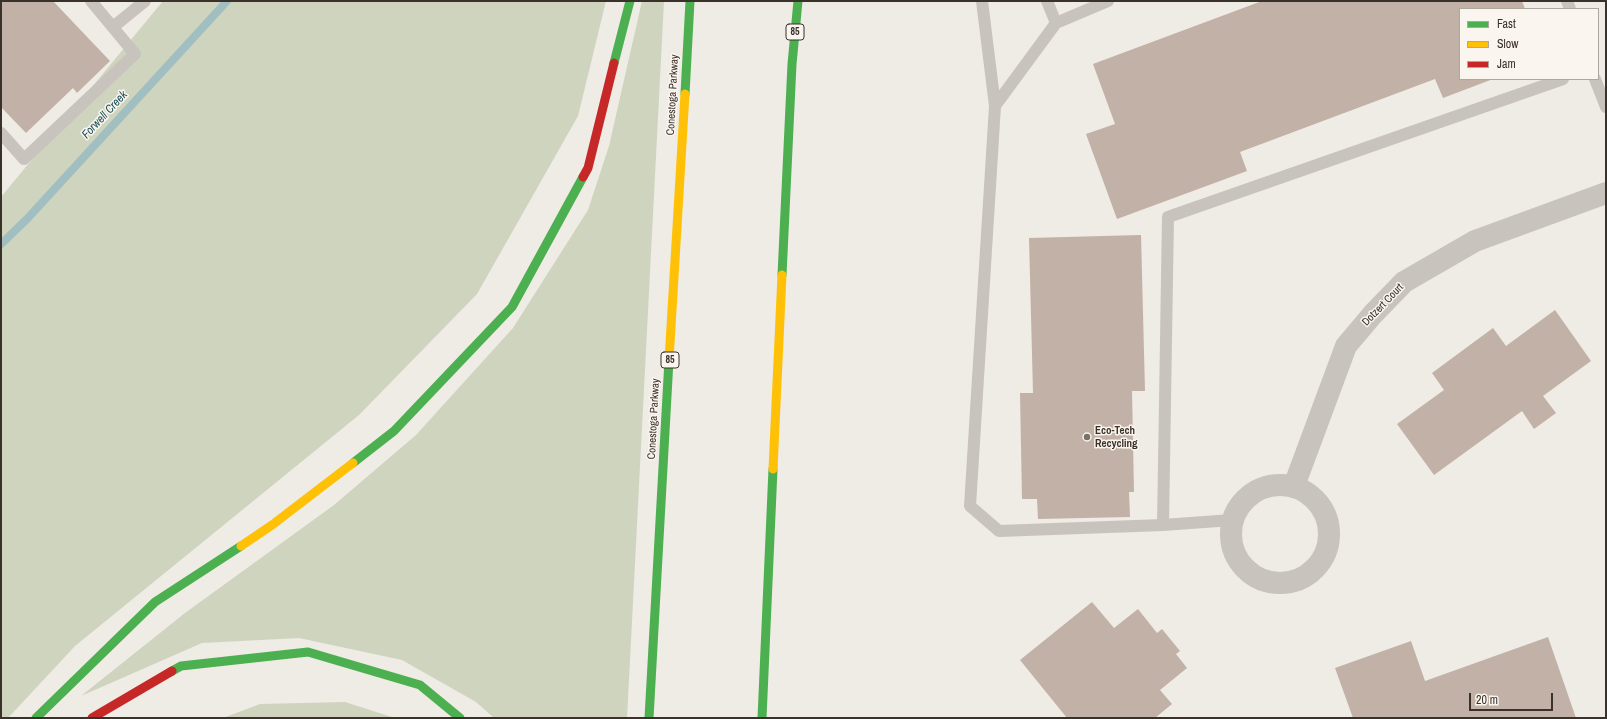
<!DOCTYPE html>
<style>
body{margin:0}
#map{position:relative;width:1607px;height:719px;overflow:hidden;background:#efebe5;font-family:"Archivo Narrow",sans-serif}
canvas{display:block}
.frame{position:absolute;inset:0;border:2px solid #3a312b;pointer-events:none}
.legend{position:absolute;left:1459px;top:8px;width:140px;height:72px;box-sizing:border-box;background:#faf5ee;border:1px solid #ada7a0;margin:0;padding:5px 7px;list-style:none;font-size:12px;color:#3a312b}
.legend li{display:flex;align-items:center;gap:8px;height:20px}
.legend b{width:20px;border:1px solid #ada7a0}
.scale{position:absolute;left:1469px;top:693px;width:84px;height:18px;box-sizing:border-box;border:2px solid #3a312b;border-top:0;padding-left:5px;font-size:12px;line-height:14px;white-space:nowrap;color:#3a312b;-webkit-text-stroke:3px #faf5ee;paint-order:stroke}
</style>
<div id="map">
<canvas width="1607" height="719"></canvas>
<div class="frame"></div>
<ul class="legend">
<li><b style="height:5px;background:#4caf50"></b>Fast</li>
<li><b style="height:5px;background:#ffc107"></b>Slow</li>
<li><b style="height:5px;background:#c62828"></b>Jam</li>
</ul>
<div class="scale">20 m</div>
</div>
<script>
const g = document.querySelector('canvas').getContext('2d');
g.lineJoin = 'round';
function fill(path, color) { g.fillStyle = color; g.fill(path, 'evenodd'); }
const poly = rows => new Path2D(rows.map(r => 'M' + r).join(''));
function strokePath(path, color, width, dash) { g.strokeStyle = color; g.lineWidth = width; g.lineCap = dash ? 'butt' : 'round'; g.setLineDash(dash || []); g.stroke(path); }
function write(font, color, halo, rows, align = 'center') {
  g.font = font + ' "Archivo Narrow",sans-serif'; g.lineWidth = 3; g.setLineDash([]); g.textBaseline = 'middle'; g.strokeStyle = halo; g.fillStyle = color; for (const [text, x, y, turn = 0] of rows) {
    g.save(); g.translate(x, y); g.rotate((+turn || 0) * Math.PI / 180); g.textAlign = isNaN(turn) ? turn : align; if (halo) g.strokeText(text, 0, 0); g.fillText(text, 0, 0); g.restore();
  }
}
fill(poly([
 [163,1,606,1,578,116,477,294,359,415,75,646,8,718,1,718,1,197],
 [642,1,664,1,627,718,494,718,476,702,402,660,299,638,202,643,81,696,185,613,334,505,416,435,513,328,588,210,609,146],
 [345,702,395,718,223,718,260,704]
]), '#cfd4bf');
strokePath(poly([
 [1,244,27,219,227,1]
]), '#a1bec0', 8);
fill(poly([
 [1,1,53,1,110,61,77,93,73,88,26,133,1,107],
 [1262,1,1522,1,1525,9,1460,9,1460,79,1493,79,1443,98,1435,79,1240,152,1247,171,1117,219,1086,134,1115,124,1093,64],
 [1141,235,1145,391,1132,391,1134,492,1129,492,1130,517,1038,519,1037,499,1022,499,1020,393,1033,393,1029,238],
 [1555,310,1591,361,1543,396,1556,413,1534,429,1522,411,1434,475,1397,424,1444,390,1432,373,1493,328,1506,346],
 [1092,602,1114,628,1138,609,1157,633,1162,629,1180,651,1176,654,1187,668,1160,690,1172,704,1155,718,1067,718,1020,660],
 [1548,637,1576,718,1353,718,1335,668,1411,641,1425,681]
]), '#c2b1a7');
strokePath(poly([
 [982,1,995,106],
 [1047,1,1056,23],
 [1108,1,1056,23,995,106,970,506,999,531,1163,525,1232,520],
 [1567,1,1570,9],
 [113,27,145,1],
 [1595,79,1606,107],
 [1,133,24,159,135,54,91,1],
 [1163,525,1168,217,1563,79]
]), '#c8c3bd', 12);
strokePath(poly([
 '1231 534a49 49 0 1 1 98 0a49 49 0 1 1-98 0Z',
 [1294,486,1346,346,1373,314,1404,282,1475,241,1606,193]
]), '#c8c3bd', 22);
strokePath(poly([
 [614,63,630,1],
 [685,94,690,1],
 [782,275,792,64,798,1],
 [353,463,394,431,512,307,583,177],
 [172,671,181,666,308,652,420,685,460,718],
 [36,718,155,602,241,546],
 [649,718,669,360],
 [762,718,773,469]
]), '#4caf50', 9);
strokePath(poly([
 [669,360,685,94],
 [773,469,782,275],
 [241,546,272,525,353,463]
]), '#ffc107', 9);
strokePath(poly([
 [583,177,588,168,614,63],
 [92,718,172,671]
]), '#c62828', 9);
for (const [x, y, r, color] of [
 [1087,437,4,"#79726c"]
]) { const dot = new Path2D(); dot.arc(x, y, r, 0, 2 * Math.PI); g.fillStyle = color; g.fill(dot); strokePath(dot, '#faf5ee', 1.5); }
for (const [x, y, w] of [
 [795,32,18],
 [670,360,18]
]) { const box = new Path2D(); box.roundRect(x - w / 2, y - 8, w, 16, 3); g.fillStyle = '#faf5ee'; g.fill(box); strokePath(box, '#3a312b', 1); }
write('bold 10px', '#3a312b', null, [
 ["85",795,32],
 ["85",670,360]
]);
write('11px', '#3a312b', '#faf5ee', [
 ["Conestoga Parkway",673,95,-87],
 ["Dotzert Court",1383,305,-46],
 ["Conestoga Parkway",654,419,-87]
]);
write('bold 11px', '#3a312b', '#faf5ee', [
 ["Eco-Tech",1095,431],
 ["Recycling",1095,444]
], 'left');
write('italic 12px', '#21535b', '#faf5ee', [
 ["Forwell Creek",105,115,-47]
]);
</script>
